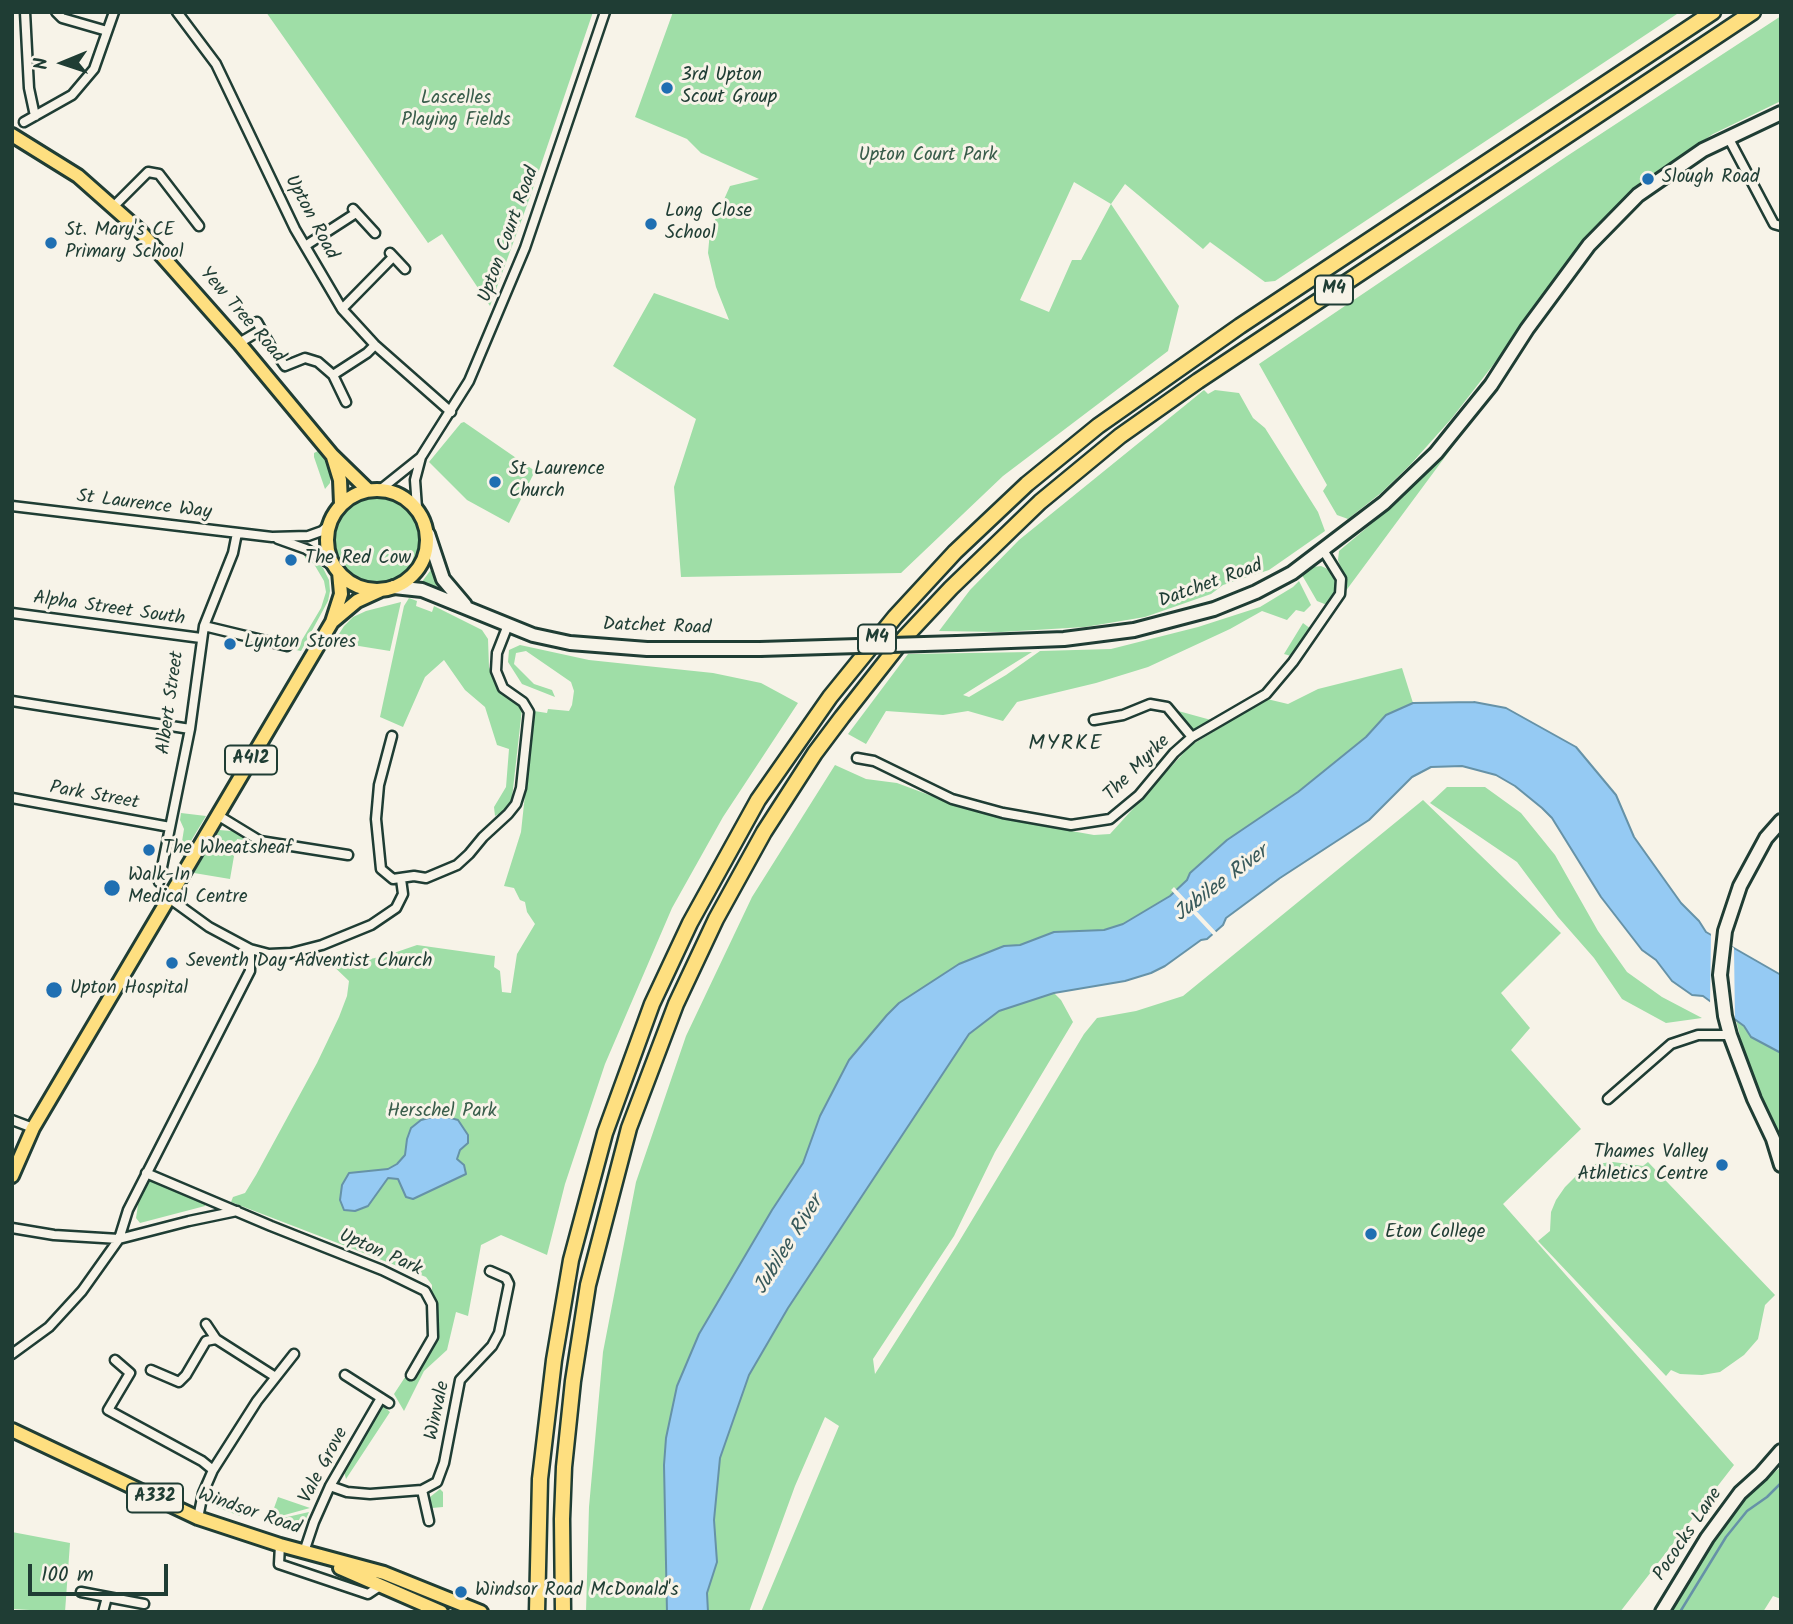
<!DOCTYPE html>
<style>
body{margin:0}
#map{position:relative;width:1793px;height:1624px;overflow:hidden;background:#f7f3e8;font-family:Kalam,sans-serif}
canvas{display:block}
.frame{position:absolute;inset:0;border:14px solid #1f3d34;pointer-events:none}
.north{position:absolute;left:28px;top:28px;width:70px;height:70px;-webkit-text-stroke:5px #f7f3e8;paint-order:stroke;rotate:268deg;font-size:19px;font-weight:700;line-height:28px;text-align:center;color:#1f3d34}
.north::after{content:'';display:block;margin:auto;width:24px;height:32px;background:#1f3d34;clip-path:polygon(50% 0,100% 100%,50% 72%,0 100%)}
.scale{position:absolute;left:28px;top:1564px;width:140px;height:32px;box-sizing:border-box;border:4px solid #1f3d34;border-top:0;padding-left:9px;font-size:21px;line-height:24px;white-space:nowrap;color:#1f3d34;-webkit-text-stroke:5px #f7f3e8;paint-order:stroke}
</style>
<div id="map">
<canvas width="1793" height="1624"></canvas>
<div class="frame"></div>
<div class="north">N</div>
<div class="scale">100 m</div>
</div>
<script>
const g = document.querySelector('canvas').getContext('2d');
g.lineJoin = 'round';
function fill(path, color) { g.fillStyle = color; g.fill(path, 'evenodd'); }
const poly = rows => new Path2D(rows.map(r => 'M' + r).join(''));
function strokePath(path, color, width, dash) { g.strokeStyle = color; g.lineWidth = width; g.lineCap = dash ? 'butt' : 'round'; g.setLineDash(dash || []); g.stroke(path); }
function write(font, color, halo, rows, align = 'center') {
  g.font = font + ' Kalam,sans-serif'; g.lineWidth = 6; g.setLineDash([]); g.textBaseline = 'middle'; g.strokeStyle = halo; g.fillStyle = color; for (const [text, x, y, turn = 0] of rows) {
    g.save(); g.translate(x, y); g.rotate((+turn || 0) * Math.PI / 180); g.textAlign = isNaN(turn) ? turn : align; if (halo) g.strokeText(text, 0, 0); g.fillText(text, 0, 0); g.restore();
  }
}
fill(poly([
 [266,12,593,12,530,197,490,306,442,234,428,243],
 [673,12,1680,12,1275,281,1265,282,1210,242,1203,249,1125,184,1111,204,1179,306,1168,351,1003,476,901,573,681,577,674,487,696,419,613,366,654,293,729,320,716,287,708,253,710,231,730,186,759,179,701,153,687,139,635,117],
 [1074,182,1111,204,1081,260,1072,260,1049,312,1020,300],
 [1781,16,1781,101,1713,134,1634,188,1603,223,1452,418,1411,464,1381,493,1348,519,1337,515,1323,491,1327,485,1259,364,1567,156],
 [1204,390,1208,394,1215,390,1239,393,1253,418,1265,428,1318,512,1325,531,1269,570,1223,585,1211,594,1145,617,1085,627,1001,632,939,631,970,590,1019,540],
 [464,422,535,471,509,523,467,500,429,462,461,423],
 [1462,434,1345,592,1343,574,1338,560,1339,551,1401,499],
 [320,450,330,469,330,483,325,489,314,457,314,453],
 '335 540a43 43 0 1 1 86 0a43 43 0 1 1-86 0Z',
 [304,552,323,568,329,580,330,591,328,601,301,651,296,650,321,608,326,592,324,581,314,564,305,558],
 [1321,566,1330,570,1336,580,1333,598,1327,605,1317,601,1302,575,1313,567],
 [433,567,440,583,434,589,421,583],
 [1299,581,1311,605,1304,612,1296,610,1287,620,1262,611,1230,629,1148,667,1096,683,1017,702,1003,721,968,711,943,715,886,711,866,744,848,734,908,654,1032,652,963,695,969,697,1006,675,1040,651,1111,649,1198,627,1260,607,1293,587],
 [409,598,417,601,416,606,432,612,434,606,482,630,488,639,489,667,499,688,522,709,511,807,495,816,494,807,506,787,509,749,497,745,485,707,465,690,444,660,425,677,403,727,380,717,404,606],
 [401,602,390,651,334,642,344,626,353,617,366,611],
 [1303,623,1311,629,1291,656,1284,654],
 [520,645,589,660,713,673,761,683,798,703,723,817,672,908,605,1064,565,1184,547,1255,501,1235,481,1245,468,1316,456,1312,447,1350,424,1371,404,1411,394,1394,432,1336,432,1285,426,1277,231,1202,233,1197,245,1193,256,1175,317,1063,339,1017,347,996,349,981,326,959,338,964,348,964,388,955,417,945,495,956,494,967,500,971,502,992,511,993,517,954,535,924,527,912,525,902,520,900,514,888,504,886,521,832,534,711,547,713,548,709,569,711,572,705,574,691,571,682,526,651,516,653,514,664,534,684,552,690,555,697,522,684,508,662,509,650],
 [1402,668,1413,703,1386,715,1366,737,1298,792,1227,840,1190,873,1187,880,1170,896,1123,924,1104,930,1054,932,1020,945,1004,946,959,964,899,1003,858,1048,849,1060,820,1116,803,1163,772,1210,700,1334,666,1438,667,1612,586,1612,589,1507,603,1352,636,1182,686,1036,752,897,835,765,866,779,897,783,964,808,1060,829,1094,835,1110,834,1190,746,1267,699,1288,704,1318,689],
 [1171,709,1211,720,1193,730],
 [1447,787,1485,787,1521,813,1555,855,1598,931,1627,972,1662,997,1702,1018,1666,1023,1622,999,1594,958,1558,917,1517,862,1430,803],
 [1423,800,1561,933,1501,993,1530,1028,1511,1050,1581,1129,1503,1204,1734,1465,1620,1612,761,1612,839,1426,825,1417,795,1486,749,1612,708,1612,707,1593,717,1562,714,1520,720,1458,749,1375,788,1308,969,1034,999,1011,1054,993,1061,1000,1073,1022,995,1152,954,1236,873,1359,875,1374,957,1245,1084,1034,1097,1018,1136,1011,1183,996],
 [181,813,206,816,182,856,180,854,184,829,180,820],
 [233,827,257,842,237,839,230,879,194,873,216,834,219,830,231,831],
 [1736,1020,1744,1026,1751,1037,1781,1053,1781,1136,1775,1134,1749,1072],
 [1613,1162,1643,1166,1648,1162,1775,1295,1765,1305,1758,1339,1744,1355,1720,1372,1702,1375,1680,1374,1671,1370,1666,1376,1538,1241,1550,1231,1551,1212,1556,1200,1565,1187,1580,1172,1595,1164],
 [142,1178,149,1178,205,1203,205,1206,140,1223,136,1218],
 [382,1405,390,1412,346,1479,343,1468],
 [1781,1467,1781,1599,1773,1596,1763,1612,1668,1612,1704,1554,1749,1492],
 [440,1489,443,1492,443,1507,432,1508,430,1497],
 [212,1497,240,1508,240,1516,216,1507],
 [278,1497,310,1508,270,1519],
 [309,1512,301,1530,274,1520],
 [12,1532,70,1543,65,1612,12,1609]
]), '#9fdea7');
const water = poly([
 [1474,702,1506,708,1576,747,1616,795,1634,837,1681,903,1699,921,1706,932,1781,975,1781,1053,1751,1037,1744,1026,1703,996,1692,995,1672,981,1656,960,1642,950,1601,897,1552,818,1542,808,1515,786,1496,775,1462,766,1431,767,1412,777,1369,820,1280,878,1226,918,1223,925,1207,939,1201,940,1165,966,1151,973,1125,981,1054,993,999,1011,969,1034,788,1308,749,1375,720,1458,714,1520,717,1562,707,1593,708,1612,667,1612,664,1465,666,1438,677,1386,699,1334,772,1210,803,1163,820,1116,849,1060,887,1015,899,1003,959,964,1004,946,1020,945,1054,932,1104,930,1123,924,1170,896,1187,880,1190,873,1227,840,1298,792,1366,737,1386,715,1413,703,1474,702],
 [440,1115,458,1120,468,1135,468,1143,460,1150,457,1159,464,1165,466,1174,413,1199,406,1197,398,1179,388,1178,368,1206,355,1211,344,1210,340,1200,342,1185,349,1173,388,1169,397,1164,405,1155,407,1139,411,1128,421,1120,440,1115]
]);
fill(water, '#95caf3');
strokePath(water, '#6692a7', 2);
fill(poly([
 [1174,887,1218,934,1215,937,1171,890],
 [1711,931,1734,948,1735,1023,1710,1006]
]), '#f7f3e8');
strokePath(poly([
 [1680,1612,1726,1537,1747,1511,1767,1497,1781,1483]
]), '#6692a7', 2.5);
const street = poly([
 [25,12,29,88,35,116],
 [56,12,62,18,107,31],
 [177,12,216,64,295,229,342,309,375,345,451,412],
 [24,122,72,95,94,69,114,12],
 [1728,137,1774,224,1781,226],
 [114,206,148,172,159,174,199,226],
 [353,209,375,233],
 [305,246,356,213],
 [390,253,405,269],
 [342,309,393,257],
 [257,322,271,347],
 [239,343,261,330],
 [278,356,285,366,305,358,318,362,333,375,346,402],
 [333,375,367,353,375,345],
 [381,489,421,457,469,381,525,248,605,12],
 [12,506,272,537,308,536,322,531,329,525],
 [417,508,415,480,421,457],
 [278,539,306,549,335,567],
 [12,613,201,638],
 [204,626,287,646],
 [12,701,190,729],
 [1094,720,1123,715,1150,704,1167,707,1192,737],
 [392,736,379,785,376,819,381,869,393,879,414,876,426,878,457,865,469,854,483,837,508,814,516,804,521,788,529,712,523,702,503,688,496,671,497,653,508,625],
 [857,758,874,761,952,799,1003,813,1071,825,1110,819,1139,795,1174,753,1192,737,1266,694,1293,662,1340,594,1341,579,1323,550],
 [12,798,170,827],
 [219,816,260,841,348,855],
 [159,882,190,729,204,626,233,553,237,533],
 [169,898,209,927,250,949,269,954,291,953,322,945,371,925,396,908,403,894,401,879],
 [1608,1099,1671,1044,1698,1035,1730,1035],
 [12,1120,33,1128],
 [146,1173,271,1226,382,1270,425,1291,432,1304,433,1337,411,1375],
 [12,1228,54,1235,119,1239,189,1221,237,1211],
 [206,1324,216,1339,274,1376],
 [12,1354,49,1327,82,1291,119,1239,128,1210,250,971,250,949],
 [115,1360,130,1373,108,1410,202,1461,213,1470],
 [151,1370,179,1382,186,1375,206,1341,216,1339],
 [345,1375,389,1403],
 [330,1486,347,1492,370,1494,422,1490,437,1482,444,1463,460,1380,492,1346,499,1333,509,1284,506,1278,490,1271],
 [422,1490,429,1521],
 [198,1518,203,1493,213,1470,257,1401,294,1354],
 [280,1545,279,1564,368,1594,380,1586],
 [304,1552,314,1522,330,1486,381,1398],
 [81,1592,144,1604],
 [103,1612,107,1597]
]);
const secondary = poly([
 [428,534,443,579,465,605],
 [394,587,422,590,533,635,570,643,647,649,760,649],
 [957,643,1064,639,1134,630,1214,609,1256,592,1292,573,1384,503,1436,453,1491,385,1527,329,1589,245,1638,195,1703,150,1781,113],
 [1781,821,1766,838,1740,886,1725,931,1720,975,1725,1016,1730,1035,1754,1099,1773,1139,1781,1165],
 [1662,1612,1707,1538,1740,1493,1761,1474,1781,1451]
]);
const primary = poly([
 [12,135,78,176,139,230,239,343,332,455,368,490],
 [333,457,340,480,341,504],
 '327 540a50 50 0 1 1 100 0a50 50 0 1 1-100 0Z',
 [332,622,357,601,381,590],
 [12,1176,33,1128,332,622,341,594,339,572],
 [12,1430,198,1518,280,1545,384,1573,481,1612],
 [340,1568,441,1612]
]);
const highway = poly([
 [537,1612,540,1479,554,1360,571,1260,605,1133,652,1004,690,923,758,800,830,697,895,617,955,552,1027,484,1098,426,1240,326,1713,12],
 [563,1612,562,1519,564,1467,573,1381,588,1285,629,1128,676,1004,716,919,764,832,815,753,842,717,905,637,951,588,1040,502,1120,436,1198,381,1753,12]
]);
strokePath(street, '#1f3d34', 13);
strokePath(secondary, '#1f3d34', 18);
strokePath(primary, '#1f3d34', 18);
strokePath(highway, '#1f3d34', 19);
strokePath(street, '#f7f3e8', 8);
strokePath(secondary, '#f7f3e8', 12);
strokePath(primary, '#fedf80', 12);
strokePath(highway, '#fedf80', 14);
const secondaryBridge = poly([
 [760,649,957,643]
]);
strokePath(secondaryBridge, '#1f3d34', 18, []);
strokePath(secondaryBridge, '#f7f3e8', 12);
for (const [x, y, r, color] of [
 [667,88,7,"#1f6fb2"],
 [1648,179,7,"#1f6fb2"],
 [651,224,7,"#1f6fb2"],
 [51,243,7,"#1f6fb2"],
 [495,482,7,"#1f6fb2"],
 [291,560,7,"#1f6fb2"],
 [230,644,7,"#1f6fb2"],
 [149,850,7,"#1f6fb2"],
 [112,888,9,"#1f6fb2"],
 [172,963,7,"#1f6fb2"],
 [54,990,9,"#1f6fb2"],
 [1722,1165,7,"#1f6fb2"],
 [1371,1234,7,"#1f6fb2"],
 [461,1592,7,"#1f6fb2"]
]) { const dot = new Path2D(); dot.arc(x, y, r, 0, 2 * Math.PI); g.fillStyle = color; g.fill(dot); strokePath(dot, '#f7f3e8', 2.5); }
for (const [x, y, w] of [
 [1334,290,38],
 [877,639,38],
 [251,760,52],
 [155,1498,56]
]) { const box = new Path2D(); box.roundRect(x - w / 2, y - 14.5, w, 29, 5); g.fillStyle = '#f7f3e8'; g.fill(box); strokePath(box, '#1f3d34', 2); }
write('bold 18px', '#1f3d34', null, [
 ["M4",1334,290],
 ["M4",877,639],
 ["A412",251,760],
 ["A332",155,1498]
]);
write('19px', '#1f3d34', '#f7f3e8', [
 ["3rd Upton",681,77],
 ["Scout Group",681,99],
 ["Slough Road",1662,179],
 ["Long Close",665,213],
 ["School",665,235],
 ["St. Mary's CE",65,232],
 ["Primary School",65,254],
 ["St Laurence",509,471],
 ["Church",509,493],
 ["The Red Cow",305,560],
 ["Lynton Stores",244,644],
 ["The Wheatsheaf",163,850],
 ["Walk-In",128,877],
 ["Medical Centre",128,899],
 ["Seventh Day Adventist Church",186,963],
 ["Upton Hospital",70,990],
 ["Thames Valley",1708,1154,"right"],
 ["Athletics Centre",1708,1176,"right"],
 ["Eton College",1385,1234],
 ["Windsor Road McDonald's",475,1592]
], 'left');
write('19px', '#395d4b', '#f7f3e8', [
 ["Lascelles",456,100],
 ["Playing Fields",456,122],
 ["Upton Court Park",928,157],
 ["Herschel Park",442,1113]
]);
write('19px', '#1f3d34', '#f7f3e8', [
 ["Upton Road",310,218,62],
 ["Upton Court Road",510,235,-70],
 ["Yew Tree Road",241,316,49],
 ["St Laurence Way",144,506,7],
 ["Datchet Road",1211,585,-20],
 ["Alpha Street South",109,610,8],
 ["Datchet Road",657,628,2],
 ["Albert Street",172,703,-82],
 ["The Myrke",1138,769,-45],
 ["Park Street",94,797,10],
 ["Upton Park",380,1254,24],
 ["Winvale",439,1411,-78],
 ["Vale Grove",325,1466,-62],
 ["Windsor Road",249,1513,19],
 ["Pococks Lane",1689,1535,-56]
]);
g.letterSpacing = '2px';
write('21px', '#1f3d34', '#f7f3e8', [
 ["MYRKE",1066,745]
]);
g.letterSpacing = '0px';
write('italic 21px', '#37595a', '#f7f3e8', [
 ["Jubilee River",1222,885,-37],
 ["Jubilee River",790,1246,-58]
]);
</script>
